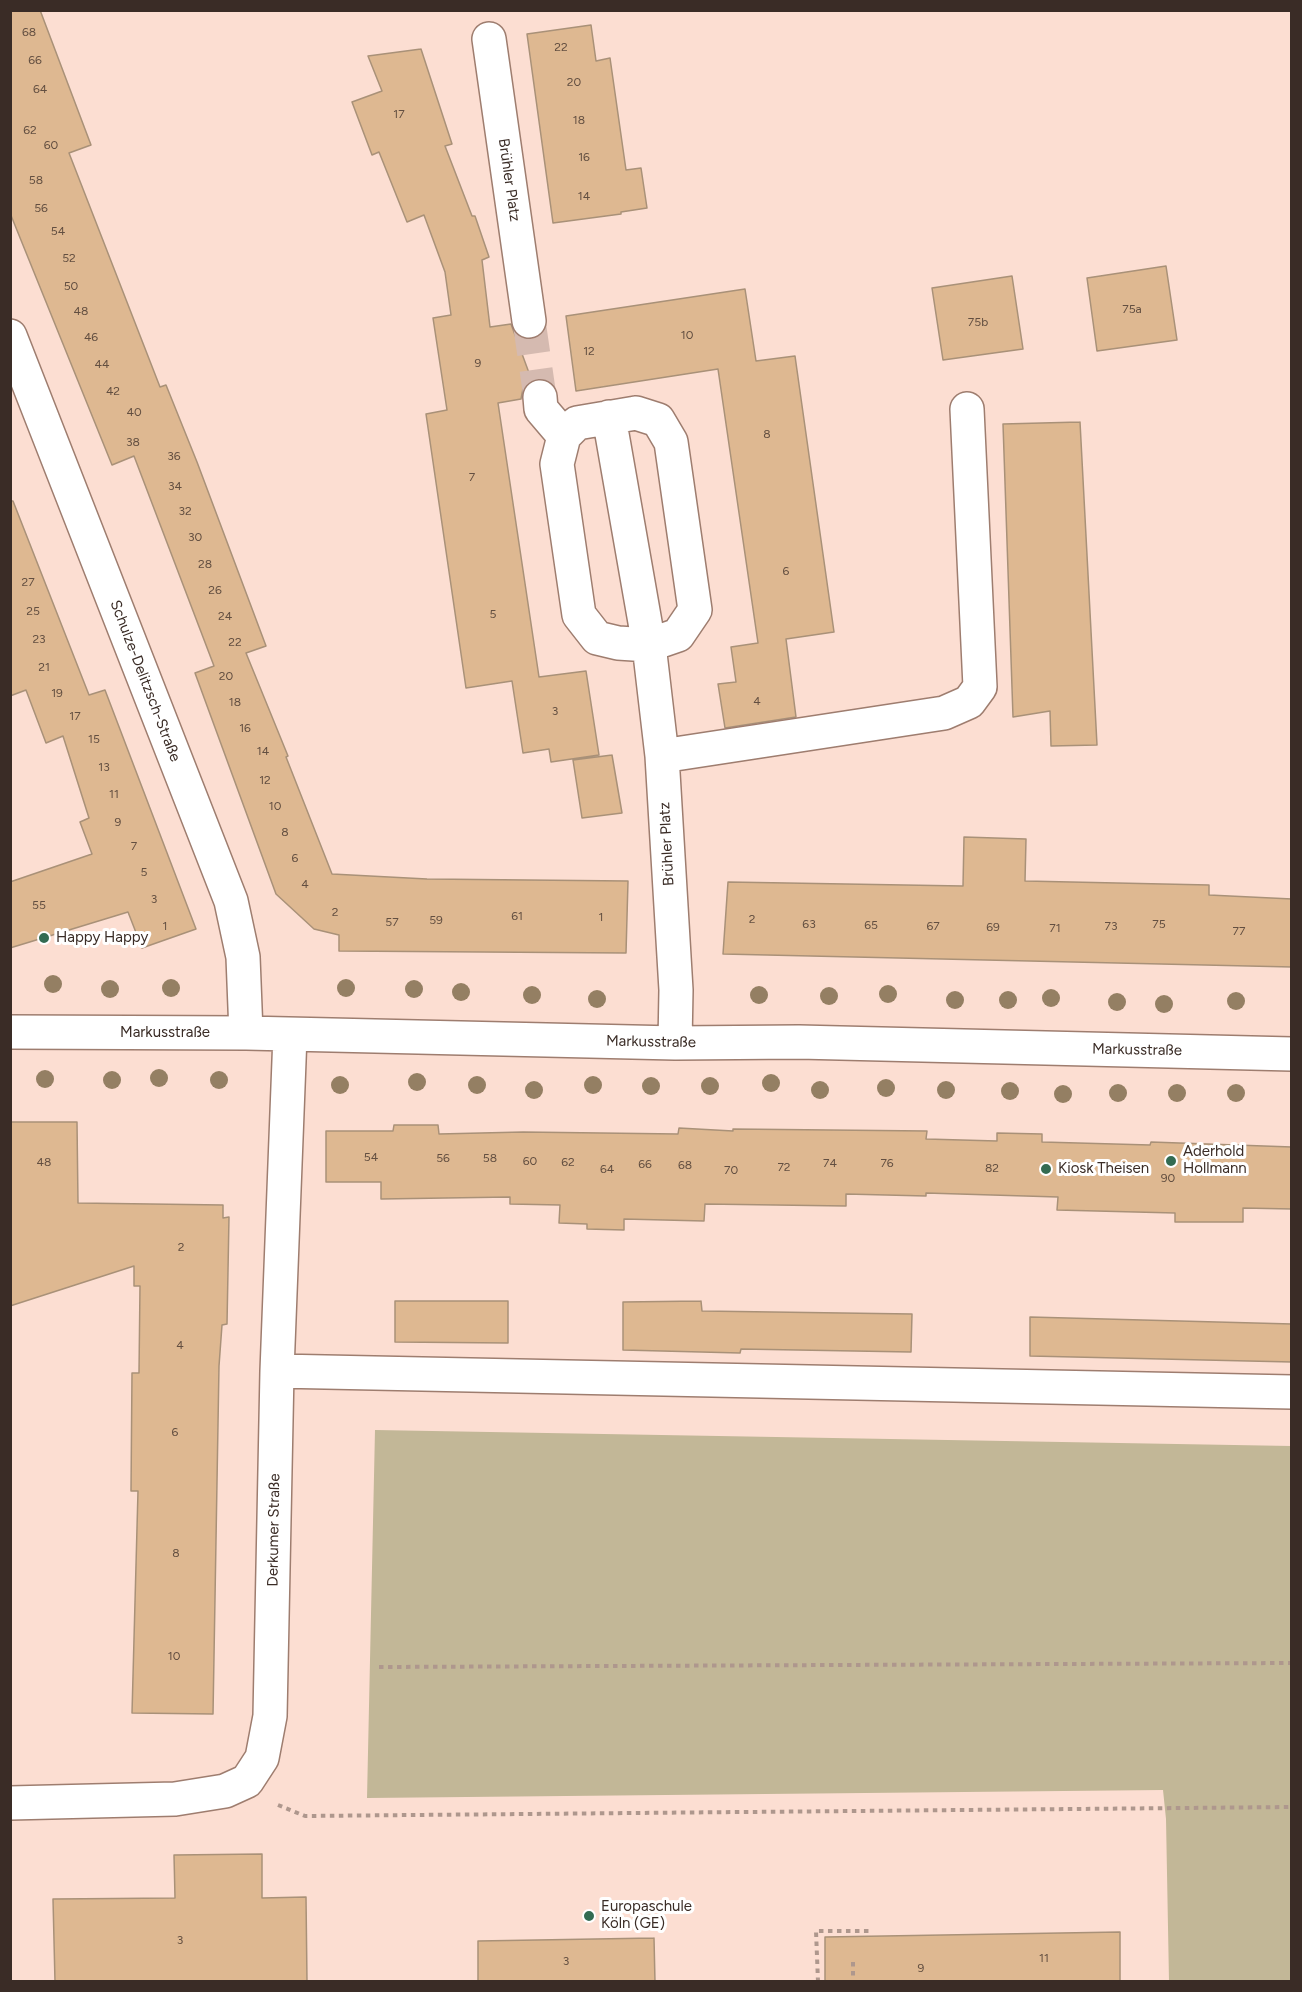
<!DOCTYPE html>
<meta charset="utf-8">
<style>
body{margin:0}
#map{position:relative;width:1302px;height:1992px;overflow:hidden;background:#fcded2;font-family:Figtree,sans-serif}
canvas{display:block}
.frame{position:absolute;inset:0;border:12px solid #3a2c26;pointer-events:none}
</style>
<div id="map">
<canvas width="1302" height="1992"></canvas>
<div class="frame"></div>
</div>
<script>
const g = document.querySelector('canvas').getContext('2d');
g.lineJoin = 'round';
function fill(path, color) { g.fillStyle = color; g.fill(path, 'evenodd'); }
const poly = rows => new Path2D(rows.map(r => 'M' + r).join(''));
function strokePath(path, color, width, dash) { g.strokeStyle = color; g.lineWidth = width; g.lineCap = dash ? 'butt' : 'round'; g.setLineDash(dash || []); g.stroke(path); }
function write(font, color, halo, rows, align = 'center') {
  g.font = font + ' Figtree,sans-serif'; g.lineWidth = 6; g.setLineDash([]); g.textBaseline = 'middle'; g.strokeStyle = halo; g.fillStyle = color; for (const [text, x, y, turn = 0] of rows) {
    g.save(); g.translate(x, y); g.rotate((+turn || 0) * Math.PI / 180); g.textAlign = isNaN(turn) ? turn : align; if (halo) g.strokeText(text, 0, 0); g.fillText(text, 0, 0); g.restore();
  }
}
fill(poly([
 [375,1430,1291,1446,1291,1981,1169,1981,1166,1819,1163,1790,367,1798]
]), '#c2b797');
const building = poly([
 [10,10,40,10,91,145,69,153,160,387,166,385,197,462,266,646,246,653,288,756,286,757,332,874,427,879,628,881,626,953,339,951,339,935,314,929,276,894,195,673,214,666,134,456,112,465,10,213,10,10],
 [591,25,596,61,610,58,626,170,641,168,647,208,621,212,621,214,553,223,527,34,591,25],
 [421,49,452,144,445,146,472,216,475,216,489,257,482,260,490,327,511,324,532,381,523,389,521,399,498,403,539,677,586,671,599,755,551,762,549,749,523,753,512,681,466,688,426,414,447,410,433,318,451,315,445,272,424,215,407,222,379,152,372,155,352,102,382,91,368,56,421,49],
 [1166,266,1177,340,1097,351,1087,278,1166,266],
 [1012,276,1023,349,943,360,932,288,1012,276],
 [745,289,756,361,795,356,834,632,786,639,796,717,725,728,718,684,736,682,731,647,758,643,718,369,576,391,566,316,745,289],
 [1080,422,1097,745,1051,746,1050,711,1013,717,1003,424,1080,422],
 [10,501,13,501,89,695,105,690,196,929,142,948,128,912,10,948,10,882,92,854,80,822,89,818,63,736,46,743,26,690,10,696,10,501],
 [612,755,622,813,582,818,573,760,612,755],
 [964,837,1026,839,1025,881,1209,885,1209,895,1292,899,1292,967,723,954,728,882,963,886,964,837],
 [10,1122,77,1122,78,1203,223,1205,223,1218,229,1217,227,1324,222,1325,219,1366,213,1714,132,1713,138,1491,131,1491,132,1373,139,1373,140,1286,134,1286,134,1266,10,1306,10,1122],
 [394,1125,438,1125,439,1134,523,1132,678,1134,679,1128,733,1131,733,1129,927,1131,926,1139,997,1141,997,1133,1042,1134,1042,1142,1150,1145,1151,1142,1292,1147,1292,1209,1243,1208,1243,1222,1175,1222,1175,1213,1057,1210,1058,1197,926,1193,926,1196,846,1194,846,1206,705,1204,704,1221,624,1219,624,1230,587,1229,587,1224,559,1223,560,1205,510,1204,510,1197,381,1199,381,1182,326,1182,326,1131,393,1131,394,1125],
 [395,1301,508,1301,508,1343,395,1342,395,1301],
 [701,1301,702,1311,912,1314,911,1352,741,1349,740,1353,623,1350,623,1302,701,1301],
 [1030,1317,1292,1324,1292,1362,1030,1356,1030,1317],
 [262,1854,262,1898,306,1897,307,1982,55,1982,53,1899,175,1898,174,1855,262,1854],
 [1120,1932,1120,1982,825,1982,825,1937,1120,1932],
 [654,1938,655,1982,478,1982,478,1941,654,1938]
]);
fill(building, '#deb891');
strokePath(building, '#a99178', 1.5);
strokePath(poly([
 [529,321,540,397]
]), '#d5bab0', 33, [33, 16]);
const minor = poly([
 [489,39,529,321],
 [10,336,231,901,243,957,246,1033],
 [540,397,541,409,564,436],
 [636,413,658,420,671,442,695,610,678,635,649,645,618,643,597,638,579,615,557,464,564,436,577,423,636,413],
 [609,417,649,645,662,756,676,990,675,1043],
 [662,756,944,713,969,702,980,687,967,409],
 [10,1032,246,1033,675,1043,799,1042,1292,1054],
 [277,1371,1292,1392],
 [10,1803,175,1799,225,1791,247,1781,262,1758,270,1716,277,1371,290,1035]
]);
strokePath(minor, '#9e7d6f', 36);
strokePath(poly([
 [379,1667,1292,1663],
 [278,1805,305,1816,1292,1807],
 [853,1962,853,1982],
 [818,1982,816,1931,870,1931]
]), '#ae978d', 4, [4.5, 4.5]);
strokePath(minor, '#fff', 33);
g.fillStyle = '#947f63';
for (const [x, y] of [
 [53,984],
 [171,988],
 [346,988],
 [110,989],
 [414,989],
 [461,992],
 [888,994],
 [532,995],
 [759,995],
 [829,996],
 [1051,998],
 [597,999],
 [955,1000],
 [1008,1000],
 [1236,1001],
 [1117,1002],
 [1164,1004],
 [159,1078],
 [45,1079],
 [112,1080],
 [219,1080],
 [417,1082],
 [771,1083],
 [340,1085],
 [477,1085],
 [593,1085],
 [651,1086],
 [710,1086],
 [886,1088],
 [534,1090],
 [820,1090],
 [946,1090],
 [1010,1091],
 [1118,1093],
 [1177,1093],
 [1236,1093],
 [1063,1094]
]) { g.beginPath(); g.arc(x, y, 9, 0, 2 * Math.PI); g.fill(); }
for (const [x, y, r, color] of [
 [44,938,6,"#336b52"],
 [1171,1161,6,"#336b52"],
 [1046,1169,6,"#336b52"],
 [589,1916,6,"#336b52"]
]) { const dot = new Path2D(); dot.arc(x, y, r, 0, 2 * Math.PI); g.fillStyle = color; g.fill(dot); strokePath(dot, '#fff', 2); }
write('12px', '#634f41', null, [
 ["68",29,32],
 ["22",561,47],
 ["66",35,60],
 ["20",574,82],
 ["64",40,89],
 ["17",399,114],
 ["18",579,120],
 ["62",30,130],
 ["60",51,145],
 ["16",584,157],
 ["58",36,180],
 ["14",584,196],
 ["56",41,208],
 ["54",58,231],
 ["52",69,258],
 ["50",71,286],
 ["75a",1132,309],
 ["48",81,311],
 ["75b",978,322],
 ["10",687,335],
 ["46",91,337],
 ["12",589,351],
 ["9",478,363],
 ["44",102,364],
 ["42",113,391],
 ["40",134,412],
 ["8",767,434],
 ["38",133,442],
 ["36",174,456],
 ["7",472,477],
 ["34",175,486],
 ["32",185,511],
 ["30",195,537],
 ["28",205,564],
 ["6",786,571],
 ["27",28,582],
 ["26",215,590],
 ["25",33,611],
 ["5",493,614],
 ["24",225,616],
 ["23",39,639],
 ["22",235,642],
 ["21",44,667],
 ["20",226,676],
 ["19",57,693],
 ["4",757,701],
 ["18",235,702],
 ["3",555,711],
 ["17",75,716],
 ["16",245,728],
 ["15",94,739],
 ["14",263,751],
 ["13",104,767],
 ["12",265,780],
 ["11",114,794],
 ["10",275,806],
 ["9",118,822],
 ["8",285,832],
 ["7",134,846],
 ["6",295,858],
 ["5",144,872],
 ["4",305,884],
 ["3",154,899],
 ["55",39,905],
 ["2",335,912],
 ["61",517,916],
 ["1",601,917],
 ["2",752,919],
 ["59",436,920],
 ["57",392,922],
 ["63",809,924],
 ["75",1159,924],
 ["65",871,925],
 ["1",165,926],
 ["67",933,926],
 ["73",1111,926],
 ["69",993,927],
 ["71",1055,928],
 ["77",1239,931],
 ["54",371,1157],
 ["56",443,1158],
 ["58",490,1158],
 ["60",530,1161],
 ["48",44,1162],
 ["62",568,1162],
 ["74",830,1163],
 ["76",887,1163],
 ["66",645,1164],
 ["68",685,1165],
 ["72",784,1167],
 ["82",992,1168],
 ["64",607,1169],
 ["70",731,1170],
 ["90",1168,1178],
 ["2",181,1247],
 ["4",180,1345],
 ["6",175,1432],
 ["8",176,1553],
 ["10",174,1656],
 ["3",180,1940],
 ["11",1044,1958],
 ["3",566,1961],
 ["9",921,1968]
]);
write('15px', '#3a2c26', '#fff', [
 ["Brühler Platz",509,180,82],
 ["Schulze-Delitzsch-Straße",145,681,69],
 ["Brühler Platz",667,844,-93],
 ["Markusstraße",165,1033],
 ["Markusstraße",651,1042,1],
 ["Markusstraße",1137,1050,1],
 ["Derkumer Straße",274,1530,-89]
]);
write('15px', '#3a2c26', '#fff', [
 ["Happy Happy",56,938],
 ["Aderhold",1183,1152],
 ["Hollmann",1183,1169],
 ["Kiosk Theisen",1058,1169],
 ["Europaschule",601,1907],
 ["Köln (GE)",601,1924]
], 'left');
</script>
